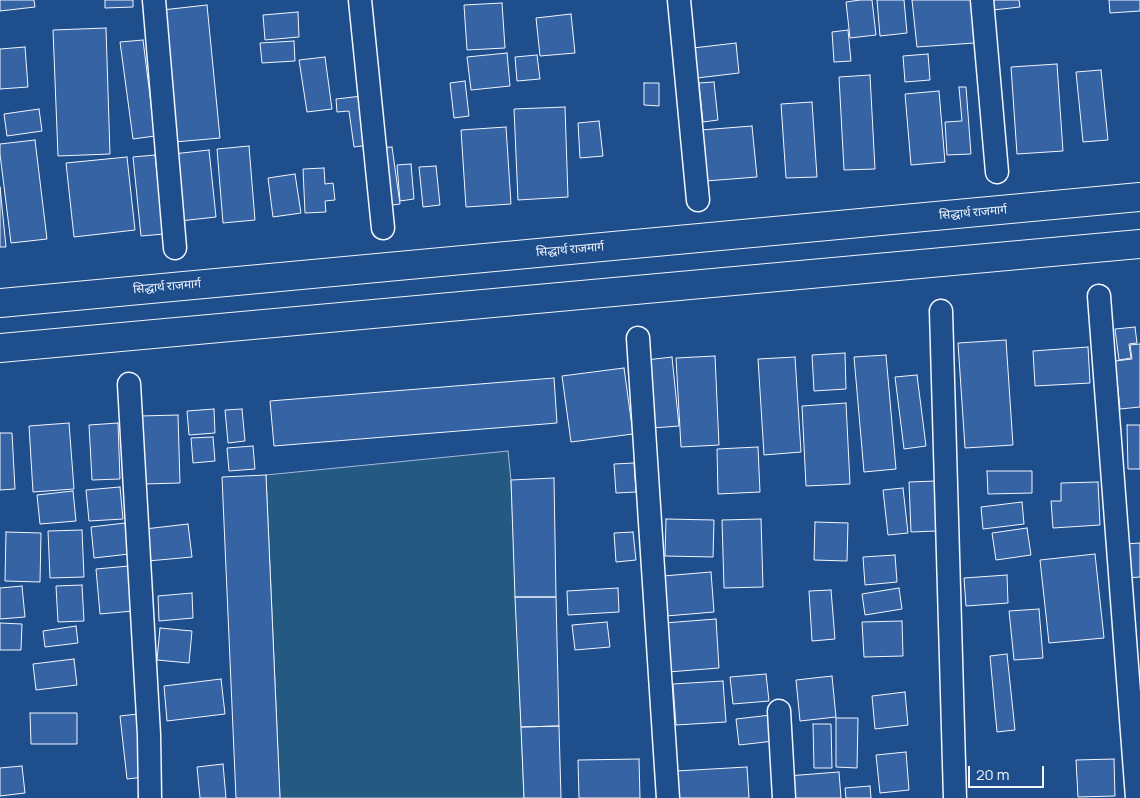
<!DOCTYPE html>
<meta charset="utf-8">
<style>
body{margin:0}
#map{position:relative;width:1140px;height:798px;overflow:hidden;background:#1f4e8c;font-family:Manrope,sans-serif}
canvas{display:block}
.scale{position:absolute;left:968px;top:766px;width:76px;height:22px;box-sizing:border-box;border:2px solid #f2f6ff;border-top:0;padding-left:6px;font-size:15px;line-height:18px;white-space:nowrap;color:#f2f6ff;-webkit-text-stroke:4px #1f4e8c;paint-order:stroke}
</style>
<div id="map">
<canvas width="1140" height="798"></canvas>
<div class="scale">20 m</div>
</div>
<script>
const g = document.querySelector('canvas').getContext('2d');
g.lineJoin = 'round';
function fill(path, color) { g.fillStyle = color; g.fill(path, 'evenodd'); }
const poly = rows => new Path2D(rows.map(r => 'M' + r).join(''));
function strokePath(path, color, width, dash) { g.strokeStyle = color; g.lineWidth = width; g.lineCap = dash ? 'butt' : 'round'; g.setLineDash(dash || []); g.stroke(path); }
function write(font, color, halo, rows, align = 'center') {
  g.font = font + ' Manrope,"Noto Sans Devanagari",sans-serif'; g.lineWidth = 4; g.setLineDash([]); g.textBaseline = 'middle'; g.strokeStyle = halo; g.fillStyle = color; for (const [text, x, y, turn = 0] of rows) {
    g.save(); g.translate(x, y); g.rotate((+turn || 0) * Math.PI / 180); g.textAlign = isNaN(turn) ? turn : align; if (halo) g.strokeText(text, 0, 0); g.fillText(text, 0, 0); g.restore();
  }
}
const green = poly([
 [508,451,511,480,524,798,280,798,266,475,508,451]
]);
fill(green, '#245a82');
strokePath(green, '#a8bbd7', 1);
const building = poly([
 [0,0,34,0,35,7,0,11,0,0],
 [105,0,133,0,133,7,105,8,105,0],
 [860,0,872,0,876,35,850,38,846,2,860,0],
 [877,0,904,0,907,33,880,36,877,0],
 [912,0,971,0,974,43,917,47,912,0],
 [992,0,1019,0,1020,7,993,10,992,0],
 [1109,0,1140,0,1140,11,1110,13,1109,0],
 [502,3,505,48,467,50,464,5,502,3],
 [207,5,220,138,175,142,162,10,207,5],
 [298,12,299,37,265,40,263,15,298,12],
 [571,14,575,53,540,56,536,18,571,14],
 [106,28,110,154,58,156,53,30,106,28],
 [848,30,851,61,834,62,832,32,848,30],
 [143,40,155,136,133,139,120,42,143,40],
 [294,41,295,61,262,63,260,43,294,41],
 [736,43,739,73,697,78,693,48,736,43],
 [25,47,28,87,0,89,0,49,25,47],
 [507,53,510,86,471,90,467,57,507,53],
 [928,54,930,80,905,82,903,56,928,54],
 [537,55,540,79,517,81,515,57,537,55],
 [325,57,332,109,307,112,299,60,325,57],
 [1057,64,1063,151,1017,154,1011,67,1057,64],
 [1101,70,1108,140,1083,142,1076,72,1101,70],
 [870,75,875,169,844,170,839,77,870,75],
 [465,81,469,116,454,118,450,83,465,81],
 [714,82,718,120,703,122,699,83,714,82],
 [644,83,659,83,659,106,644,105,644,83],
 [959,87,966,87,971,154,947,155,945,122,962,121,959,87],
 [939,91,945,162,911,165,905,94,939,91],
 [362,96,369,145,354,147,349,111,337,112,336,99,362,96],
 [812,102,817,177,786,178,781,104,812,102],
 [565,107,568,197,518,200,514,109,565,107],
 [39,109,42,131,7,136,4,114,39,109],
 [599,121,603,156,580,158,578,123,599,121],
 [752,126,757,177,706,181,701,130,752,126],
 [506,127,511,204,466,207,461,130,506,127],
 [35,140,47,239,11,243,0,154,0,144,35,140],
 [249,146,255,220,223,223,217,149,249,146],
 [392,147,400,204,385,206,377,148,392,147],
 [209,150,216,217,180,221,173,154,209,150],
 [155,155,164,234,141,236,133,157,155,155],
 [127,157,135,230,74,237,66,163,127,157],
 [411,164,414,199,400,201,397,165,411,164],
 [436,166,440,205,423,207,419,167,436,166],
 [324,168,325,184,333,183,335,200,325,201,326,212,305,213,303,169,324,168],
 [295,174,301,213,273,217,268,178,295,174],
 [0,187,6,247,0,247,0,187],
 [1135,327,1137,343,1129,344,1131,358,1119,360,1115,329,1135,327],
 [1006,340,1013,445,965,448,958,343,1006,340],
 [1140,344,1140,407,1120,409,1115,361,1132,359,1130,345,1140,344],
 [1088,347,1090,383,1035,386,1033,351,1088,347],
 [845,353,846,389,814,391,812,355,845,353],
 [886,355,896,469,864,472,854,357,886,355],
 [715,356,719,445,681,447,676,358,715,356],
 [672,357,679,426,652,428,646,360,672,357],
 [795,357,801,452,764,455,758,359,795,357],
 [624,368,633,434,571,442,562,376,624,368],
 [917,375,926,446,904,449,895,377,917,375],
 [554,378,557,423,274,446,270,401,554,378],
 [846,403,850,484,806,486,802,406,846,403],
 [214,409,215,433,189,435,187,411,214,409],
 [242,409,245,441,228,443,225,410,242,409],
 [178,415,180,483,143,484,140,416,178,415],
 [69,423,74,489,33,492,29,426,69,423],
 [118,423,120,479,92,480,89,425,118,423],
 [1127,425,1140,425,1140,469,1128,469,1127,425],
 [0,433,12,433,15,489,0,490,0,433],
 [213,437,215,461,193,463,191,438,213,437],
 [253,446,255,469,229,471,227,448,253,446],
 [758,447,760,492,718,494,717,449,758,447],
 [634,463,636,492,616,493,614,464,634,463],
 [987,471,1032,471,1032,493,988,494,987,471],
 [266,475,280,798,236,798,222,477,266,475],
 [554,478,556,597,515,597,511,480,554,478],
 [935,481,937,531,911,532,909,482,935,481],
 [1098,482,1100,525,1053,528,1051,501,1061,501,1061,483,1098,482],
 [120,487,123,519,89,521,86,490,120,487],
 [903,488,908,533,888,535,883,490,903,488],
 [73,491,76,521,40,524,37,495,73,491],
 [1022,502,1024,524,983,529,981,507,1022,502],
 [666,519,714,520,713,557,665,556,666,519],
 [761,519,763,587,724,588,722,520,761,519],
 [815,522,848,523,847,561,814,560,815,522],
 [125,523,129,554,94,558,91,527,125,523],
 [188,524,192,557,148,561,145,529,188,524],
 [1027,528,1031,555,996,560,992,533,1027,528],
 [82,530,84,577,50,578,48,531,82,530],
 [6,532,41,533,40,582,5,581,6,532],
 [633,532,636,560,616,562,614,533,633,532],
 [1140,543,1140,577,1127,578,1125,544,1140,543],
 [1095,554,1104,638,1049,643,1040,560,1095,554],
 [895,555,897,582,865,585,863,557,895,555],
 [129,566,133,611,100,614,96,569,129,566],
 [711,572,714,612,666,616,663,576,711,572],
 [1007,575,1008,603,966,606,964,578,1007,575],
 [82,585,84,621,58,622,56,586,82,585],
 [22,586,25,617,0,619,0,588,22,586],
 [618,588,619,612,568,615,567,591,618,588],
 [899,588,902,609,865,615,862,594,899,588],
 [831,590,835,639,812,641,809,591,831,590],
 [192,593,193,618,159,621,158,596,192,593],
 [515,597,556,597,559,726,521,727,515,597],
 [1039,609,1043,658,1014,660,1009,611,1039,609],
 [716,619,719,668,668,672,664,623,716,619],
 [902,621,903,656,864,657,862,622,902,621],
 [607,622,610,647,575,650,572,625,607,622],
 [0,623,22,624,21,650,0,650,0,623],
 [76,626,78,643,45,647,43,631,76,626],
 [160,628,192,631,189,663,157,660,160,628],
 [1007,654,1015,730,997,732,990,656,1007,654],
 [74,659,77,685,36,690,33,664,74,659],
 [766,674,769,701,733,704,730,677,766,674],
 [832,676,836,717,800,721,796,680,832,676],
 [221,679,225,714,167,721,164,686,221,679],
 [723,681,726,722,676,725,673,684,723,681],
 [905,692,908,725,875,729,872,696,905,692],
 [30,713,77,713,77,744,31,744,30,713],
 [138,714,145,777,127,779,120,716,138,714],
 [771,715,774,741,739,745,736,719,771,715],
 [836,718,858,718,857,768,836,767,836,718],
 [813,724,831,724,832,768,814,768,813,724],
 [559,726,561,798,524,798,521,727,559,726],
 [906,752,909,790,880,793,876,755,906,752],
 [639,759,640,798,579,798,578,760,639,759],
 [1114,759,1115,796,1078,797,1076,760,1114,759],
 [223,764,226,798,200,798,197,767,223,764],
 [22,766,25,793,0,796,0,768,22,766],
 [747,767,749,798,677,798,676,771,747,767],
 [839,772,841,798,789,798,787,776,839,772],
 [870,786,871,798,846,798,845,788,870,786]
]);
fill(building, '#3563a3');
strokePath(building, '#f2f6ff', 1);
const minor = poly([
 [154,0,175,248],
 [360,0,383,228],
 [679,0,698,200],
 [982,0,997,172],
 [1099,296,1137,798],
 [941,311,955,798],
 [638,338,668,798],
 [129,384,149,735,150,798],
 [779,711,784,798]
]);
const trunk = poly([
 [0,303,1140,197],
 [0,348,1140,244]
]);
strokePath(minor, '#f2f6ff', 25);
strokePath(trunk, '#f2f6ff', 30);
strokePath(minor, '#1f4e8c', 22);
strokePath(trunk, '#1f4e8c', 28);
write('12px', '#f2f6ff', '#1f4e8c', [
 ["सिद्धार्थ राजमार्ग",973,213,-5],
 ["सिद्धार्थ राजमार्ग",570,250,-5],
 ["सिद्धार्थ राजमार्ग",167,287,-5]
]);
</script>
